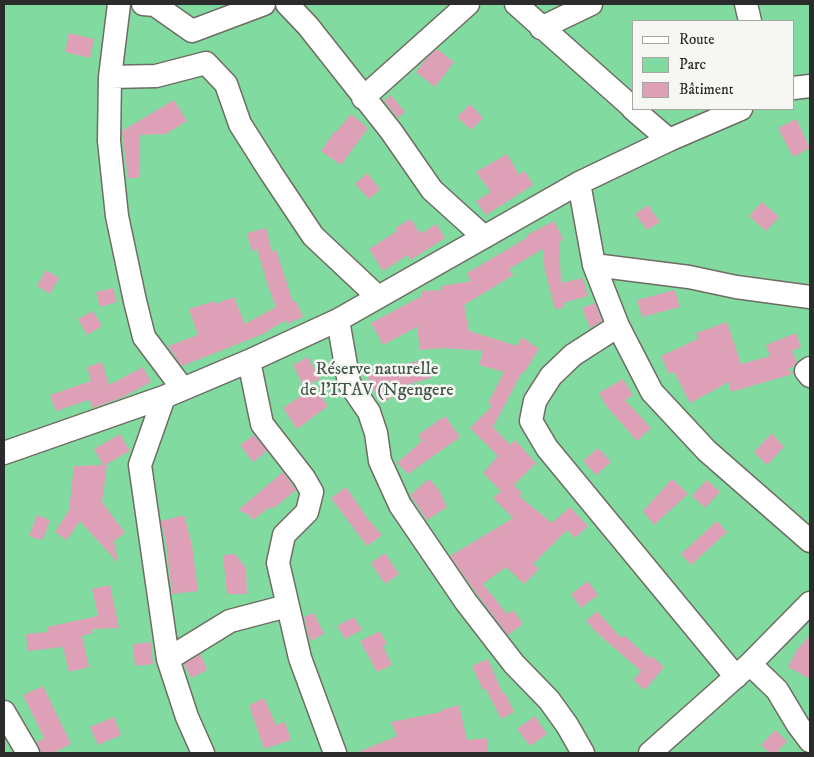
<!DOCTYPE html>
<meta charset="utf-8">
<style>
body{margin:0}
#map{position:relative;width:814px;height:757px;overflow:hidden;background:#ede6cb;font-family:"IM FELL DW Pica",serif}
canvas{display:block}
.frame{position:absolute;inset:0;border:5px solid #2b2b2b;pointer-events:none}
.legend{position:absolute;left:632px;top:20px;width:162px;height:90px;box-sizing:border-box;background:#f6f6f2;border:1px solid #a5a5a2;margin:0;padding:6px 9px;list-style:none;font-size:15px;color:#2b2b2b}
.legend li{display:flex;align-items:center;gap:10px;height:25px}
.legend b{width:25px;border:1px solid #a5a5a2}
</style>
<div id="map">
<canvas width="814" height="757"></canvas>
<div class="frame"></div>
<ul class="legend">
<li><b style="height:6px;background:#fff"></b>Route</li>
<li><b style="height:14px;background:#81da9f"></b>Parc</li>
<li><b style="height:14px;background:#dda0b7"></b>Bâtiment</li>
</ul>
</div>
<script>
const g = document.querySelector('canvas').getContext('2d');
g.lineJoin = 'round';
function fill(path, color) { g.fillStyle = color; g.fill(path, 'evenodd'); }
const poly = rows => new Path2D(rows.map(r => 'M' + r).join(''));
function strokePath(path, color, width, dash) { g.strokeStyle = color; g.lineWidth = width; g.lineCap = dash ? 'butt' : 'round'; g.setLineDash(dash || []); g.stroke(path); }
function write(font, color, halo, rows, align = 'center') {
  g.font = font + ' "IM FELL DW Pica",serif'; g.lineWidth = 5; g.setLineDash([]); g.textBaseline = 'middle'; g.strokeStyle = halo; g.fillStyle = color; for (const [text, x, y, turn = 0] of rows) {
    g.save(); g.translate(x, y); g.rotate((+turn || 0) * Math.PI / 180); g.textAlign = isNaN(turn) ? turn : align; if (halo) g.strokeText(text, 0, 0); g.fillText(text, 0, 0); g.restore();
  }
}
fill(poly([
 [4,4,810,4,810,753,4,753],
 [633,21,793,21,793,109,633,109]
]), '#81da9f');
fill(poly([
 [69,33,94,39,90,58,65,52],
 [437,49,454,62,435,87,416,72,426,59],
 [391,95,405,112,398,118,384,101],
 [174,100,187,121,166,134,140,135,139,178,128,178,122,131],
 [470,104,483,118,471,130,457,117],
 [351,114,368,128,341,165,321,151,335,131,336,132],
 [796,119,810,148,793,157,778,128],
 [507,154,519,175,525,171,533,185,486,215,476,201,491,192,476,172],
 [367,173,380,189,369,199,355,184],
 [762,202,779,217,766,231,749,216],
 [648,205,660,222,647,230,635,214],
 [411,219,419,232,421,231,422,233,436,224,445,238,411,260,408,255,383,271,369,249,397,231,395,228],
 [554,221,563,239,559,242,561,283,583,278,588,296,563,303,563,308,555,309,546,274,545,274,543,249,509,269,512,274,515,274,464,305,469,331,517,346,522,337,539,349,524,373,522,372,493,427,510,445,515,440,536,463,514,485,522,493,519,496,552,523,570,507,588,526,575,538,567,530,533,564,539,569,524,584,506,567,483,584,507,614,513,610,523,624,508,635,477,594,450,556,513,518,493,498,501,491,483,473,498,456,470,428,492,406,488,403,504,372,479,365,483,351,443,348,420,350,417,327,383,345,371,323,422,296,421,291,442,290,442,286,471,281,467,273,528,237,527,235],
 [266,228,272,252,276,250,293,302,296,301,303,317,287,324,286,320,263,334,182,366,168,346,198,335,189,309,214,301,215,304,234,297,245,324,276,307,268,286,257,249,252,251,247,233],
 [46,270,59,278,50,294,37,286],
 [113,288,117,302,100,307,96,292],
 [675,290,680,307,642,317,637,300],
 [595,303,602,321,590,328,582,308],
 [93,311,102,326,87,335,78,319],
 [727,322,741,364,770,356,766,345,796,333,801,347,792,351,797,362,794,366,788,369,793,374,731,392,729,382,690,403,674,372,669,374,661,356,698,339,696,333],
 [308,357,320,379,304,387,293,365],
 [425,359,431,378,399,387,402,392,381,403,371,386,367,374],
 [102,362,109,385,143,367,151,382,123,397,93,408,89,400,56,411,50,395,91,381,87,367],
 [623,379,633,395,625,400,651,428,637,441,607,407,599,393],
 [314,387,328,406,297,429,283,408],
 [445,416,460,437,408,474,397,463,422,441,418,435],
 [772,433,784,447,767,465,754,452],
 [120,434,130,451,105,465,107,465,102,502,125,533,114,541,118,563,80,521,67,540,55,532,69,510,74,466,103,465,94,449],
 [254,435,267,451,253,462,240,445],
 [598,448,611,462,596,475,583,461],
 [283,472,296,490,274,508,268,508,253,520,249,515,238,510],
 [429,479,439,490,447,507,427,520,410,495],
 [672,479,688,494,654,525,643,511],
 [707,480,720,492,705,508,692,496],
 [346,487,368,519,382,535,367,546,331,498],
 [37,515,50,520,43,539,37,539,29,536],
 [184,515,192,545,198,591,172,594,166,542,161,521],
 [717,521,727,532,691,565,681,554],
 [385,553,399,574,385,584,371,563],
 [235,554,246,568,247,594,227,594,223,555],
 [588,581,598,595,581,608,571,594],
 [110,585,119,628,92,629,93,633,82,636,89,667,69,672,63,647,28,651,26,634,48,632,47,627,98,616,92,589],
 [597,611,621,638,624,635,650,659,652,656,664,667,645,690,633,680,641,671,596,632,586,621],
 [314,613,324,634,310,641,304,617],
 [354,617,362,630,345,639,337,626],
 [380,631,387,644,383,646,392,665,377,672,360,641],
 [810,635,810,679,788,667,797,650],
 [151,642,153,664,135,666,133,644],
 [199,655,201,655,207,670,191,678,184,664],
 [488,659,503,694,505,693,514,712,501,719,486,689,483,690,472,666],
 [43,686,71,744,53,753,41,753,37,742,44,738,23,695],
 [264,698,276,725,285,722,291,740,264,749,249,705],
 [459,705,467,740,487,738,488,753,356,753,397,736,391,722,441,712,441,710],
 [535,716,547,734,530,746,517,729],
 [114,717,121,735,98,745,90,727],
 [775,730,787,741,776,753,770,753,761,745]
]), '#dda0b7');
const minor = poly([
 [119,4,110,77,109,141,117,216,135,301,144,337,183,389],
 [143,4,155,5,192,31,264,4],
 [287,4,308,26,391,131,432,190,484,237],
 [516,4,633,108],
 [746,4,750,21],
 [541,28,591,4],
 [110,77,156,76,206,63,226,84,240,124,271,173,313,236,378,297],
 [793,88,810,86],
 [363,98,468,4],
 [633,109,669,140],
 [579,183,594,265,689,277,736,287,810,297],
 [594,265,618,326,652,392,707,451,810,541],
 [338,320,349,383,369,412,376,433,380,461,400,505,466,602,514,664,549,700,567,725,583,753],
 [618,326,573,355,551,376,535,401,531,421,547,448,736,677],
 [249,361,262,424,304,478,312,492,307,512,284,535,278,563,300,658,335,753],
 [810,368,806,371,810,376],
 [164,397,140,465,168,659,187,717,203,753],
 [4,453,164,397,249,361,338,320,579,183,669,140,741,109],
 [168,659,230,621,287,606],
 [750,664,777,690,798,725,810,741],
 [4,712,28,753],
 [650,753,750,664,810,603]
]);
strokePath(minor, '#6f6c63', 25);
strokePath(minor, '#fff', 22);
write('18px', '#405748', '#f6f6f2', [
 ["Réserve naturelle",377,370],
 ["de l'ITAV (Ngengere",377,391]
]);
</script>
